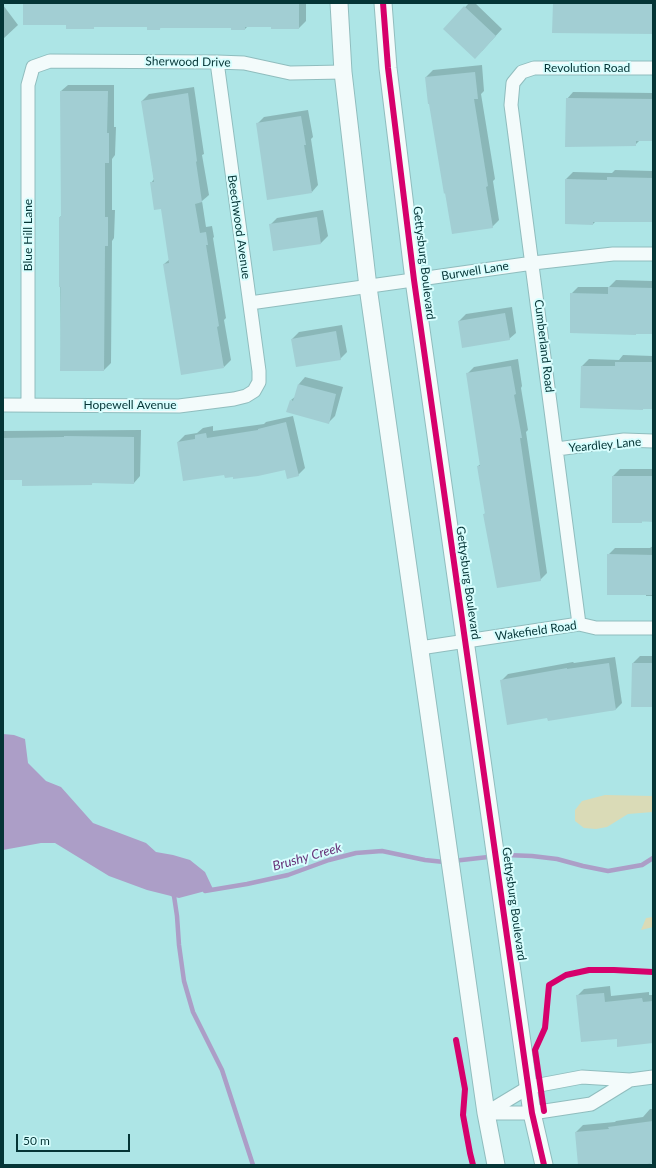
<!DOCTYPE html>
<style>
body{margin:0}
#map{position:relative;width:656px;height:1168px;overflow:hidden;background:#ade5e6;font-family:Lato,sans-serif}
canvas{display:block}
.frame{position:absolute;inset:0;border:4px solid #053536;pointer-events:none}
.scale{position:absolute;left:16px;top:1134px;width:114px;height:18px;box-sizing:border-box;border:2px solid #053536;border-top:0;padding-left:5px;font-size:12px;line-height:14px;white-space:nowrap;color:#053536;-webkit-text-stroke:3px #d8fefe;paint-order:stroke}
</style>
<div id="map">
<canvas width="656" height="1168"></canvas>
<div class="frame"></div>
<div class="scale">50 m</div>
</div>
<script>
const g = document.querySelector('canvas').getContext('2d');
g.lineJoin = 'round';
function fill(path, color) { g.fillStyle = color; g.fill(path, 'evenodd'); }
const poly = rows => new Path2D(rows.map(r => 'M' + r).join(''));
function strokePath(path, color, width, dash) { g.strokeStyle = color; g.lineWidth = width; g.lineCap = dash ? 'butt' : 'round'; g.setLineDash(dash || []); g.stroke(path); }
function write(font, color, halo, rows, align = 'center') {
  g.font = font + ' Lato,sans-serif'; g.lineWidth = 4; g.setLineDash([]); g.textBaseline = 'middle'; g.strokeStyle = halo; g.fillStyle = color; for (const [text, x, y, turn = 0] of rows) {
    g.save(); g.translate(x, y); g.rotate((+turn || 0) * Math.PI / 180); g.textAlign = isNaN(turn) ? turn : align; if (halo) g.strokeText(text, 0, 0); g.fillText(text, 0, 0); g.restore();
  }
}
fill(poly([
 [605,795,653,796,653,812,628,814,607,827,596,829,584,828,575,821,575,810,582,801],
 [653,917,653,927,641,930,646,918]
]), '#dadbb7');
fill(poly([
 [3,734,14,735,25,739,28,763,46,781,61,787,93,823,146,843,156,852,173,855,190,860,205,872,213,889,179,898,147,890,109,876,55,843,41,843,3,850]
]), '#ac9ec7');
fill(poly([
 [24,3,306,3,306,21,299,28,248,26,245,29,232,27,162,27,159,29,148,26,95,26,93,28,67,24],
 [469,3,475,3,502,29,482,51,445,29],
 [3,5,18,25,3,39],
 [482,65,484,91,481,94,495,179,493,181,499,220,492,227,426,77,433,70],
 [68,85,114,85,114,127,116,127,115,155,112,159,112,210,115,210,114,238,112,241,111,363,104,370,61,370,60,246,60,217,62,215,61,91],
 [194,87,204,154,202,155,209,195,202,201,206,227,212,226,214,237,213,238,226,318,224,320,231,360,224,367,164,264,170,259,162,208,151,183,154,179,142,101,149,94],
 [573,92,653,93,653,141,640,140,635,145,567,99],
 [308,110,313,137,311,139,318,185,312,192,257,124,264,117],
 [615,170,653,171,653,221,596,221,593,224,566,223,566,179,573,172,612,173],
 [323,210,328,236,321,243,270,225,277,218],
 [616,280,653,281,653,333,571,294,578,287,609,287],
 [512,307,516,333,509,339,459,321,466,314],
 [342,325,347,352,340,359,292,339,299,332],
 [623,355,653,356,653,408,582,366,589,359,619,360],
 [518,359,522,386,521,388,528,430,526,432,547,573,540,580,484,514,486,513,478,466,481,464,467,374,474,367],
 [305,377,343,387,335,416,328,423,291,400,296,396,299,384],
 [293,416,305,468,298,475,285,468,233,476,225,474,178,442,185,435,197,433,203,428,213,426,213,431,264,424,266,422],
 [141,430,140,476,134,483,94,482,91,484,23,479,3,479,3,431],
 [620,469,653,469,653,521,613,522,613,476],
 [653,546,653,596,646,596,646,594,608,555,615,548,650,548],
 [640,656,653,656,653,706,633,663],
 [615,657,622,703,615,710,548,717,501,681,508,674,573,662,574,663],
 [610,986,611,996,649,992,649,995,653,995,653,1045,653,1042,617,1038,577,996,584,989],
 [650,1109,653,1109,653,1162,648,1165,579,1165,576,1132,583,1125,615,1122,616,1121,643,1117]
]), '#0003');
strokePath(poly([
 [205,891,247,884,288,875,329,860,356,853,382,851,425,860,444,862,506,855,532,856,557,859,583,866,608,871,642,865,653,858],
 [172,893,174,896,177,916,179,945,184,981,193,1012,222,1070,253,1165]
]), '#ac9ec7', 4.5);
fill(poly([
 [23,3,299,3,299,29,271,29,271,27,245,27,245,30,231,30,231,28,160,28,160,30,147,30,147,27,94,27,94,29,66,29,66,25,23,25],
 [553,3,653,3,653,34,552,33],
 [464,6,496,36,475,59,443,29],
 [475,72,478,99,474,99,488,186,486,187,493,228,452,234,445,193,444,194,429,104,428,104,425,77],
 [60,91,108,91,107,133,109,133,109,163,105,163,105,217,108,217,108,246,105,246,104,371,60,371,61,287,59,287,59,217,61,217],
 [188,93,197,161,196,162,202,202,195,204,200,233,206,232,208,245,206,245,219,326,217,327,224,368,181,375,163,264,169,263,161,209,154,210,150,182,154,182,141,101],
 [566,98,653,99,653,141,636,141,636,146,565,147],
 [301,116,306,145,304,145,312,193,267,200,256,123],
 [607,177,653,178,653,222,593,222,593,225,565,224,565,179,607,180],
 [317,217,321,244,273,251,269,224],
 [608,287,653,288,653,334,636,334,636,335,570,333,570,293,608,294],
 [505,313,510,340,462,348,458,321],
 [336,331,341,360,296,367,291,339],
 [615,362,653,362,653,409,643,409,643,410,580,408,581,366,615,366],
 [511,366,516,394,514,395,522,438,520,438,541,581,497,588,483,514,485,514,477,466,480,466,466,373],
 [298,384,336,394,329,424,286,412,290,400,293,401],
 [286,422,299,476,287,479,285,470,258,476,233,479,233,477,225,478,224,475,183,481,177,442,195,439,195,435,206,433,207,438,258,430,258,429],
 [64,436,134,437,134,484,92,483,92,485,22,486,22,480,3,480,3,438,64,437],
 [612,476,653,476,653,522,642,521,642,523,612,523],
 [607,554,653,555,653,595,607,595],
 [609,663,616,710,548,721,547,718,507,725,500,680,567,668,567,669],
 [632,663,653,663,653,707,631,707],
 [604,993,605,1002,642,998,643,1002,653,1001,653,1043,617,1047,617,1039,581,1042,576,995],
 [653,1121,653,1163,641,1165,578,1165,575,1132,609,1129,608,1127]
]), '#a2ced3');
const minor = poly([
 [250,303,533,263,613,254,653,254],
 [28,404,28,85,33,67,50,61,217,62,244,63,290,73,343,72],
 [3,405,179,406,234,399,246,396,254,391,259,382,259,371,217,62],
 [557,449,624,440,653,441],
 [579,624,511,105,513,83,522,72,534,68,653,68],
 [420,648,579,624,596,628,653,628],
 [486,1113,529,1087,582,1077,630,1080,653,1077],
 [487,1113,532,1113,591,1104,630,1080]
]);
const tertiary = poly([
 [339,3,343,72,368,287,486,1113,496,1165],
 [383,3,388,68,414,280,532,1113,544,1165]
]);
strokePath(minor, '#90bdbe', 15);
strokePath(tertiary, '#90bdbe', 19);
strokePath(minor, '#f3fbfb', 13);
strokePath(tertiary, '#f3fbfb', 17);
strokePath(poly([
 [383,3,388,68,414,280,532,1113,544,1165],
 [456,1040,465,1089,463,1115,470,1153,473,1165],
 [544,1111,535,1050,545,1028,549,985,566,975,589,970,614,970,653,972]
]), '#d6006c', 6);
write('12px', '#053536', '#d8fefe', [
 ["Sherwood Drive",188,62,1],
 ["Revolution Road",587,68],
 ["Beechwood Avenue",239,227,82],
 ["Blue Hill Lane",28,235,-90],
 ["Gettysburg Boulevard",424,263,83],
 ["Burwell Lane",475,271,-9],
 ["Cumberland Road",544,346,83],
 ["Hopewell Avenue",130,405],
 ["Yeardley Lane",605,445,-5],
 ["Gettysburg Boulevard",468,583,82],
 ["Wakefield Road",536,631,-8],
 ["Gettysburg Boulevard",514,904,82]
]);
write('italic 13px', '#673178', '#d8fefe', [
 ["Brushy Creek",307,857,-16]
]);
</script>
